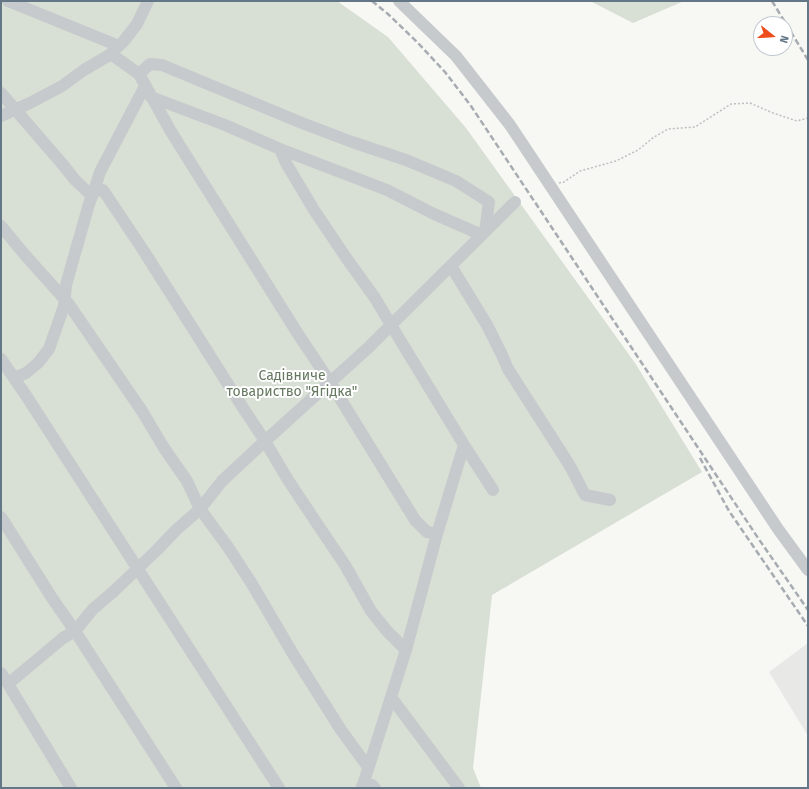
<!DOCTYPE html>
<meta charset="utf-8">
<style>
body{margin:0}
#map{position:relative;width:809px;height:789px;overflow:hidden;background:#f7f7f3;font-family:"Fira Sans",sans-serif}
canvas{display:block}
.frame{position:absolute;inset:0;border:2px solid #647787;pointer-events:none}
.north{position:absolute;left:753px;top:16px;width:40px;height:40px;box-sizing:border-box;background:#fff;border:1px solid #c1c9cf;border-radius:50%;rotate:107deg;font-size:11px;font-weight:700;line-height:16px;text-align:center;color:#647787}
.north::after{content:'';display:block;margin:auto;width:14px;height:18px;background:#ef4c1b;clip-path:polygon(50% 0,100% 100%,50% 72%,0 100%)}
</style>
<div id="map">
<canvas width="809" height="789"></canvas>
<div class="frame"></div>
<div class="north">N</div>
</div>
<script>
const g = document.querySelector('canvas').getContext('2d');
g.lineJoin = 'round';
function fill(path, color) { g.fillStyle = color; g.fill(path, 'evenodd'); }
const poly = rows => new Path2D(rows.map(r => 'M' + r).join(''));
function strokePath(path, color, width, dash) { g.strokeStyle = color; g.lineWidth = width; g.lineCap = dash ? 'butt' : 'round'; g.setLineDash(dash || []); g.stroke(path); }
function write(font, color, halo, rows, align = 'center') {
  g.font = font + ' "Fira Sans",sans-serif'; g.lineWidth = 4; g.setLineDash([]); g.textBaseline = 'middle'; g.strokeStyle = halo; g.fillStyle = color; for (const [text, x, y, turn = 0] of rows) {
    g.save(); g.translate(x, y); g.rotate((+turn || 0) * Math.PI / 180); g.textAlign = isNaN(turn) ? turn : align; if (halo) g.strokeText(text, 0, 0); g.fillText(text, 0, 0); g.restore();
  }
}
fill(poly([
 [808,643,808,736,769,672]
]), '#e8e9e7');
fill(poly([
 [1,1,337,1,388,37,466,128,635,363,702,472,492,595,473,768,481,788,1,788],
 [590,1,684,1,633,23]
]), '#d8dfd4');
strokePath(poly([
 [559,183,564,182,580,171,616,161,638,150,654,137,668,129,695,127,731,104,750,103,773,113,797,121,808,118]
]), '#bdc0c2', 1.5, [2, 2]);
strokePath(poly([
 [8,1,119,46],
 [399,1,456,56,510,125,778,529,808,570],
 [113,51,123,42,137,24,148,1],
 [139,74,150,64,162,65,302,123,352,142,406,160,456,181,489,202,485,232],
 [1,93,64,166,75,180,92,196],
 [1,116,30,103,62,86,84,70,111,54,139,74,170,130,298,334,330,382,415,520,427,532,437,534],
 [280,149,387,190,434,214,482,235],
 [94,191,100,172,145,86],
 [1,226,25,255,68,303,142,411,164,448,187,481,200,509,228,547,252,584,293,654,341,730,368,767],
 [451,266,487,325,502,355,508,369,570,466,585,495,610,500],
 [1,359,27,397,279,788],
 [14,378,26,373,38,363,49,349,64,306,66,285,89,204,94,191,103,190,145,253,245,411,265,441,288,480,322,531,345,565,371,611,387,631,406,650],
 [464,445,493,490],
 [1,517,52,598,75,631,93,609,113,592,157,550,175,531,200,509,222,481,265,441,368,348,391,325,375,298,347,259,314,210,286,163,280,149,225,125,151,97],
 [1,673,8,684,63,638,75,631,176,788],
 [8,684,71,788],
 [391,697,459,788],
 [362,786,372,785,375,788],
 [362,788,406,650,437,534,464,445,391,325,515,202]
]), '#c6cacd', 12);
strokePath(poly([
 [372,1,388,14,418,43,445,72,471,106,758,538,808,610],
 [772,1,808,60],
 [700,458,729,511,808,626]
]), '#a6acb2', 2.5, [6, 3]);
write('14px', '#65785f', '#fff', [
 ["Садівниче",292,376],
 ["товариство \"Ягідка\"",292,392]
]);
</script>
